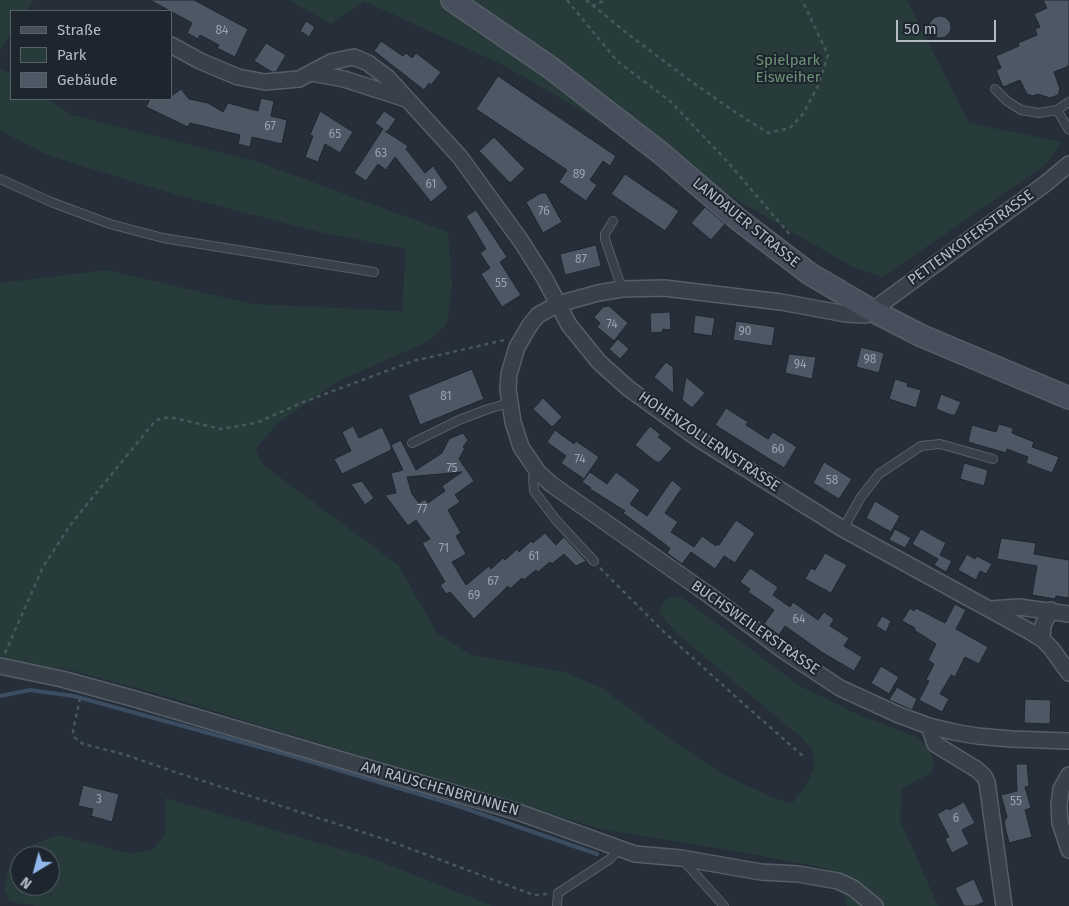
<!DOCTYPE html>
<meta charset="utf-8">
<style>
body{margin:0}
#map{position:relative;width:1069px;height:906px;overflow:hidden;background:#252e39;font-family:"Fira Sans",sans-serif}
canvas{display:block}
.legend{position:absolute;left:10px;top:10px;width:162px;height:90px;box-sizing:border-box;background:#1d252e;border:1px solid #59616a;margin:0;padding:6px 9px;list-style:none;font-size:15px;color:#b4bbc5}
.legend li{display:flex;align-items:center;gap:10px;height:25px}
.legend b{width:25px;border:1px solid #59616a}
.north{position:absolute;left:10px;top:846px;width:50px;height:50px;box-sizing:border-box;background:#1d252e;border:1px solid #59616a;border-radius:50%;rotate:217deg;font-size:14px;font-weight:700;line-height:20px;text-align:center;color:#b4bbc5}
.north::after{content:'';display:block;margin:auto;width:18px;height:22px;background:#90b8ed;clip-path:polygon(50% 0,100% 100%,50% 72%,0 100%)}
.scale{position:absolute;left:896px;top:20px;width:100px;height:22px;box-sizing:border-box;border:2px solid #b4bbc5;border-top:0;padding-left:6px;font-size:15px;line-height:18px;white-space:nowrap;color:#b4bbc5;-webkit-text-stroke:4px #1d252e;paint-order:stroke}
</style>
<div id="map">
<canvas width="1069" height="906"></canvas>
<ul class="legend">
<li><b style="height:6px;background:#474f5c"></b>Straße</li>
<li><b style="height:14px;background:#283b3b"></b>Park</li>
<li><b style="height:14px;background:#4e5865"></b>Gebäude</li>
</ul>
<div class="north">N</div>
<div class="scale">50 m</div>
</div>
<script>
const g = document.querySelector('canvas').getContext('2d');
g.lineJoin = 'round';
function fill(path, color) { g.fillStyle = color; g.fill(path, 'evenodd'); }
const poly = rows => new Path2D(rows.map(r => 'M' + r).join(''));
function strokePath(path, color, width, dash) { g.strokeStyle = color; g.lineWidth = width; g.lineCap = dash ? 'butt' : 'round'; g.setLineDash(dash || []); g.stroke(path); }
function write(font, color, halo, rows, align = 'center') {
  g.font = font + ' "Fira Sans",sans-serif'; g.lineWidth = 4; g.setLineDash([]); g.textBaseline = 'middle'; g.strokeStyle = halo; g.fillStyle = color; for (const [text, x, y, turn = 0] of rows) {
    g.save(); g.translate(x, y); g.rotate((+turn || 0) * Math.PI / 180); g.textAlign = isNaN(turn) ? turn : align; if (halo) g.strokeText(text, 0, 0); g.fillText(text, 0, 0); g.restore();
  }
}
fill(poly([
 [0,0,34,0,27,11,11,11,11,34,0,50],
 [289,0,907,0,969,123,1062,142,1045,165,883,277,851,266,503,65,364,1,331,24],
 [0,68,11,75,11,99,48,99,72,115,255,161,448,232,452,284,447,324,427,342,337,382,278,423,255,449,262,464,398,565,437,633,471,655,565,672,602,688,666,736,723,774,771,797,792,803,805,787,814,768,814,753,804,740,675,632,659,612,667,598,680,596,800,686,857,714,916,737,928,747,934,761,932,772,902,789,900,820,938,906,847,906,845,896,826,868,724,849,604,830,158,694,59,667,25,667,0,663,0,283,106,270,253,304,402,311,406,249,319,232,173,194,47,155,0,130],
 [165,798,371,858,493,906,37,906,10,902,4,889,9,866,24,848,58,835,128,853,151,851,165,835],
 [20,856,50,856,50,886,20,886]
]), '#283b3b');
strokePath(poly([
 [0,696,30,690,74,696,292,756,455,805,597,854]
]), '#3c4d61', 4);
const building = poly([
 [150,0,194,0,248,29,235,57,217,48,219,45,200,35,198,39,187,33,192,23,150,0],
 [1043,0,1069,0,1069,66,1054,72,1060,89,1058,95,1050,98,1038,94,1033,96,1027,94,1020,80,1003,87,996,70,1001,68,996,56,1019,46,1018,43,1037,35,1035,29,1040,27,1034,14,1047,8,1043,0],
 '929 27a11 11 0 1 1 22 0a11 11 0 1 1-22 0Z',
 [306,21,315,27,309,37,300,31,306,21],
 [381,41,403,56,406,53,412,58,416,53,441,72,431,85,429,83,424,90,374,51,381,41],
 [266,43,286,55,276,72,272,72,254,61,266,43],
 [498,76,616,156,610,166,603,161,590,180,597,185,586,201,559,182,567,170,476,109,498,76],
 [181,89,189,99,208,103,223,112,228,103,258,111,261,98,274,101,271,116,287,120,282,144,252,137,250,147,238,144,240,135,190,123,188,127,146,107,150,99,171,99,171,96,181,89],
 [320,111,353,132,340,153,325,144,318,162,305,157,313,136,310,135,320,111],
 [384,111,396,119,387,132,385,131,408,146,406,149,425,173,433,166,448,188,431,202,395,157,386,170,378,164,366,181,354,173,383,129,375,123,384,111],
 [494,137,525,169,510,183,479,151,494,137],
 [625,174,679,211,665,231,611,194,625,174],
 [541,193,546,193,562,222,543,233,526,202,541,193],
 [705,207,725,224,711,240,691,223,705,207],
 [476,210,507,257,500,262,521,295,502,307,481,274,490,268,480,253,486,249,466,216,476,210],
 [596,245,601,266,565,275,560,254,596,245],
 [609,306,628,323,614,341,597,327,600,323,594,317,603,307,609,306],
 [670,312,671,330,663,329,662,332,651,333,650,313,670,312],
 [695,315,715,318,712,336,693,333,695,315],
 [736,321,775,327,772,346,733,340,736,321],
 [618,339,629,349,620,359,609,349,618,339],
 [861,347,884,353,879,373,856,367,861,347],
 [789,354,816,357,812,379,785,373,789,354],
 [666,362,673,367,674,394,654,377,666,362],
 [472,369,484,399,420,425,408,395,472,369],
 [686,377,705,393,692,408,682,400,686,377],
 [895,379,908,383,907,386,921,390,916,408,889,399,895,379],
 [941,394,961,402,955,415,951,415,936,409,941,394],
 [543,398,562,417,552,427,533,409,543,398],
 [726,408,748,422,746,425,768,439,773,432,797,447,784,468,715,425,726,408],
 [999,424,1013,428,1012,433,1034,442,1032,447,1059,457,1052,473,1026,463,1028,457,1007,449,1006,453,968,442,972,425,996,432,999,424],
 [353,426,359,438,382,427,391,446,391,450,342,474,334,459,351,451,342,432,353,426],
 [650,426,661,435,658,437,672,448,660,462,656,462,635,445,650,426],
 [555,430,574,444,576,441,599,457,584,479,561,463,566,456,547,442,555,430],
 [463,433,468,440,463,447,465,448,459,459,474,481,455,495,460,502,448,510,461,533,456,536,466,554,452,562,466,585,489,566,491,569,503,558,505,560,517,549,519,552,531,541,533,543,545,533,556,545,564,537,586,561,576,566,564,554,552,564,550,562,538,572,536,570,524,580,522,578,510,589,508,586,474,619,450,592,446,594,440,585,445,582,422,543,430,539,416,520,408,526,385,495,396,493,391,473,403,470,391,445,401,440,416,470,442,453,449,439,463,433],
 [462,472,442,486,445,491,428,503,425,499,419,503,412,494,407,477,462,472],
 [824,462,852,479,839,499,813,483,824,462],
 [964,463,988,470,984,486,960,479,964,463],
 [590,472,607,484,616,472,640,490,630,504,647,516,672,480,682,488,665,513,678,522,671,532,694,547,702,536,716,546,717,544,719,545,736,520,755,533,735,563,724,556,715,569,691,552,682,564,667,553,670,548,623,513,625,511,590,489,591,488,582,482,590,472],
 [362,481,374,498,365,505,351,484,362,481],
 [875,501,900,516,891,532,866,518,875,501],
 [895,529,911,538,905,548,889,540,895,529],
 [921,529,946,543,940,555,952,561,946,572,934,565,938,559,912,544,921,529],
 [1001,538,1036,543,1034,554,1069,560,1069,598,1056,596,1055,599,1032,595,1037,566,997,559,1001,538],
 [825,553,847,565,831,593,805,579,811,568,815,570,825,553],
 [967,554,975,559,977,556,992,564,986,574,980,571,976,580,958,570,967,554],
 [750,568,778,587,773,595,790,607,793,602,818,620,824,612,834,619,830,626,849,638,844,646,862,657,854,671,823,653,785,626,779,635,764,624,774,610,748,592,750,589,740,582,750,568],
 [955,604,966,610,956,629,988,647,979,664,965,657,955,677,951,675,940,694,949,699,942,712,919,700,929,681,926,680,934,664,928,660,936,644,914,630,915,628,902,621,910,608,914,611,916,608,945,623,955,604],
 [882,616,891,621,886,632,876,626,882,616],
 [881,666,899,677,889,694,871,683,881,666],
 [897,687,917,699,912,710,889,700,897,687],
 [1025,699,1051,700,1050,724,1024,723,1025,699],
 [1016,764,1027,764,1029,786,1025,787,1031,808,1025,810,1032,837,1009,843,1004,822,1007,817,1001,795,1017,791,1016,764],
 [83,785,119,794,112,822,91,816,93,809,78,806,83,785],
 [964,802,975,823,962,830,969,844,952,853,945,839,949,837,937,814,948,808,949,810,964,802],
 [974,879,984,902,975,906,964,906,955,888,974,879]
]);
fill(building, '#4e5865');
strokePath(building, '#1f2730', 1);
const lane = poly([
 [995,89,1007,101,1021,110,1039,113,1057,110,1069,102],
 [1057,110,1069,130],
 [0,179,51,202,110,224,163,238,374,272],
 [613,221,605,234,605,239,622,289],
 [412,443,459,420,488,409,509,403],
 [538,472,533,477,534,491,556,520,594,561],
 [843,529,861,497,879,474,921,446,940,444,993,459],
 [682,859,724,906],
 [557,906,558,893,610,859,619,849]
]);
const street = poly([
 [171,45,200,61,238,77,265,82,299,79,331,62,344,59,354,57,368,63,388,78,460,157,521,241,545,279,569,325,599,362,628,388,697,438,843,529,1029,631,1042,639,1051,648,1069,673],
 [311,73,344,79,406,99],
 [1069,164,1045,184,866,315,846,314,781,302,664,288,622,289,598,293,558,304,538,315,530,325,517,347,509,374,508,389,513,422,521,447,538,472,551,484,709,595,784,651,840,688,899,715,929,726,954,732,977,736,1011,739,1069,741],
 [990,609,1019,607,1069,614],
 [1042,639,1043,625,1051,610],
 [0,666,62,679,135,699,518,812,635,854,681,858,761,872,798,874,838,881,853,888,875,906],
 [929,726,935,744,976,769,984,776,987,782,1004,906],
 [1069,775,1061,789,1059,805,1060,823,1069,850]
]);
const secondary = poly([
 [452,0,551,68,662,154,739,220,810,274,873,311,922,336,1069,398]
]);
strokePath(lane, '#565e67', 10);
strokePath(street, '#565e67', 18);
strokePath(secondary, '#565e67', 24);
strokePath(poly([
 [567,0,617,61,670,101,725,159,792,237],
 [586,0,633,38,685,77,732,110,768,133,790,128,803,114,818,86,828,55,802,0],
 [592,6,606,0],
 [600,568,664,632,746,706,804,757],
 [5,653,43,567,71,524,156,420,170,417,221,429,256,423,301,403,413,361,505,340],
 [80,698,73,731,74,737,83,744,123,754,175,772,387,840,534,895,548,894]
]), '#465859', 2.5, [4, 4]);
strokePath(lane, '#38404a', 8);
strokePath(street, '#38404a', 15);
strokePath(secondary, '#474f5c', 21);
write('12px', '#9aa2ad', null, [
 ["84",222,31],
 ["67",270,127],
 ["65",335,135],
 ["63",381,154],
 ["89",579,175],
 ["61",431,185],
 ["76",544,212],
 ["87",581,260],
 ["55",501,284],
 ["74",612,325],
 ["90",745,332],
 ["98",870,360],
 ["94",800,365],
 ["81",446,397],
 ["60",778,450],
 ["74",580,460],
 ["75",452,469],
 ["58",832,481],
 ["77",422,510],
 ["71",444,549],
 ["61",534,557],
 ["67",493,582],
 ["69",474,596],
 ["64",799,620],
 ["3",99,800],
 ["55",1016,802],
 ["6",956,819]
]);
write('15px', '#6d9474', '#1d252e', [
 ["Spielpark",788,61],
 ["Eisweiher",788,78]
]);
write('15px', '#b4bbc5', '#1d252e', [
 ["LANDAUER STRASSE",746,223,39],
 ["PETTENKOFERSTRASSE",971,238,-36],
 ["HOHENZOLLERNSTRASSE",709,442,34],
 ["BUCHSWEILERSTRASSE",755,628,35],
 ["AM RAUSCHENBRUNNEN",440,789,16]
]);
</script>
